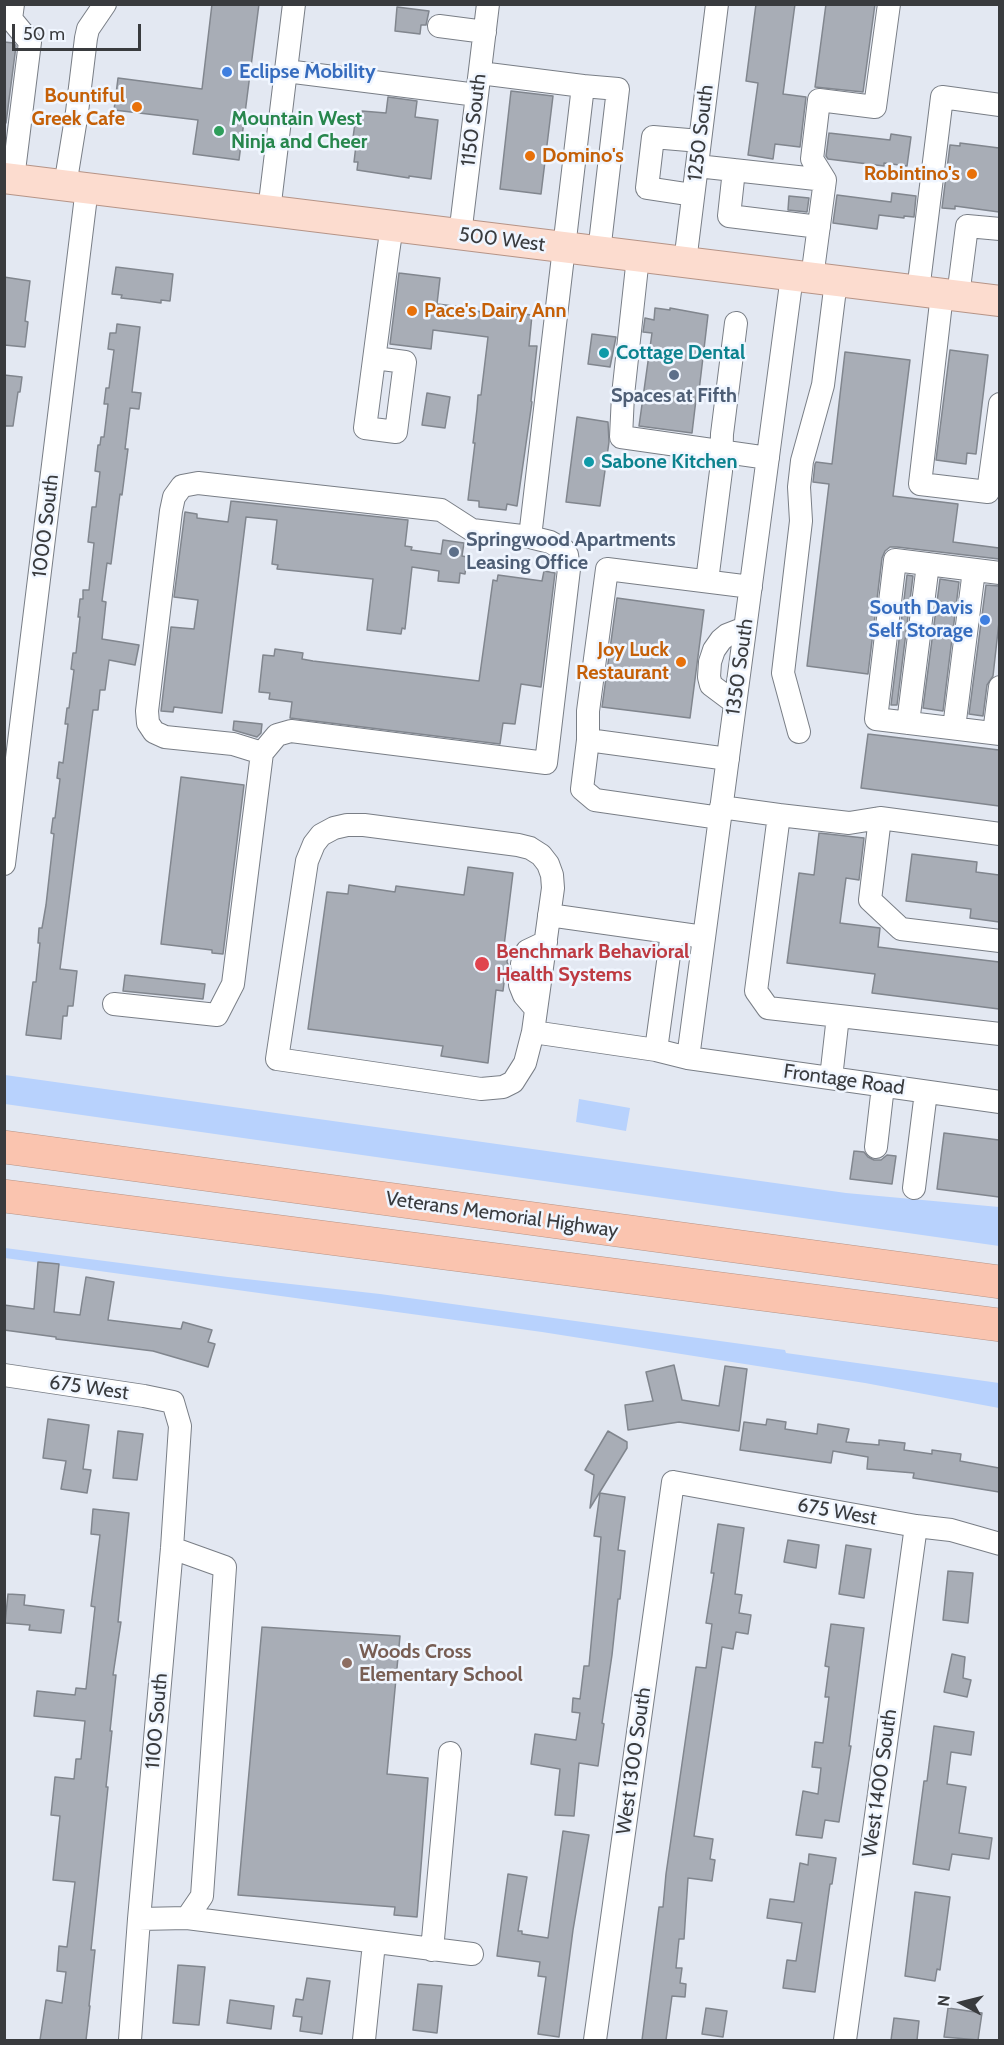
<!DOCTYPE html>
<style>
body{margin:0}
#map{position:relative;width:1004px;height:2045px;overflow:hidden;background:#e3e8f2;font-family:Cabin,sans-serif}
canvas{display:block}
.frame{position:absolute;inset:0;border:6px solid #393b3e;pointer-events:none}
.north{position:absolute;left:932px;top:1973px;width:60px;height:60px;-webkit-text-stroke:4px #f0f6ff;paint-order:stroke;rotate:277deg;font-size:16px;font-weight:700;line-height:24px;text-align:center;color:#393b3e}
.north::after{content:'';display:block;margin:auto;width:21px;height:27px;background:#393b3e;clip-path:polygon(50% 0,100% 100%,50% 72%,0 100%)}
.scale{position:absolute;left:12px;top:24px;width:129px;height:27px;box-sizing:border-box;border:3px solid #393b3e;border-top:0;padding-left:8px;font-size:18px;line-height:21px;white-space:nowrap;color:#393b3e;-webkit-text-stroke:4px #f0f6ff;paint-order:stroke}
</style>
<div id="map">
<canvas width="1004" height="2045"></canvas>
<div class="frame"></div>
<div class="north">N</div>
<div class="scale">50 m</div>
</div>
<script>
const g = document.querySelector('canvas').getContext('2d');
g.lineJoin = 'round';
function fill(path, color) { g.fillStyle = color; g.fill(path, 'evenodd'); }
const poly = rows => new Path2D(rows.map(r => 'M' + r).join(''));
function strokePath(path, color, width, dash) { g.strokeStyle = color; g.lineWidth = width; g.lineCap = dash ? 'butt' : 'round'; g.setLineDash(dash || []); g.stroke(path); }
function write(font, color, halo, rows, align = 'center') {
  g.font = font + ' Cabin,sans-serif'; g.lineWidth = 5; g.setLineDash([]); g.textBaseline = 'middle'; g.strokeStyle = halo; g.fillStyle = color; for (const [text, x, y, turn = 0] of rows) {
    g.save(); g.translate(x, y); g.rotate((+turn || 0) * Math.PI / 180); g.textAlign = isNaN(turn) ? turn : align; if (halo) g.strokeText(text, 0, 0); g.fillText(text, 0, 0); g.restore();
  }
}
fill(poly([
 [5,1075,846,1193,999,1207,999,1246,5,1104],
 [579,1099,630,1108,626,1131,576,1122],
 [5,1248,228,1277,380,1294,785,1350,786,1353,999,1383,999,1408,865,1383,542,1332,5,1258]
]), '#b8d2fd');
const building = poly([
 [212,4,259,4,239,160,193,154,198,120,114,110,118,78,202,89,212,4],
 [756,4,795,4,783,94,806,97,800,147,775,144,773,159,748,155,758,83,746,81,756,4],
 [826,4,875,4,863,92,815,87,826,4],
 [397,7,429,11,426,25,421,25,420,34,395,31,397,7],
 [4,42,14,43,16,46,6,123,4,123,4,42],
 [511,91,553,96,541,194,500,189,511,91],
 [388,97,417,101,415,117,438,120,431,179,409,176,409,178,357,170,358,162,354,162,356,145,352,145,355,123,360,124,362,111,386,113,388,97],
 [829,133,890,140,891,134,911,137,907,166,884,163,884,166,828,159,826,156,829,133],
 [960,143,999,148,999,212,955,206,955,209,942,208,950,145,960,146,960,143],
 [892,193,916,196,914,217,904,216,904,218,879,215,877,229,833,223,837,195,891,202,892,193],
 [789,196,809,198,807,212,788,210,789,196],
 [116,267,173,274,170,301,161,300,161,303,139,300,121,298,122,295,112,294,116,267],
 [399,273,440,278,437,304,463,307,463,309,489,313,490,310,532,315,529,346,537,346,531,401,532,402,517,506,507,504,506,510,479,507,479,501,468,500,475,443,473,443,477,409,478,395,481,395,488,337,433,330,431,349,390,344,399,273],
 [4,277,30,281,25,321,28,322,25,347,4,345,4,277],
 [655,308,670,310,670,308,708,315,699,391,697,391,692,433,639,426,652,333,643,332,645,318,654,320,655,308],
 [117,324,140,327,132,392,141,393,139,409,130,408,125,449,128,449,122,495,120,494,111,564,107,563,102,601,106,602,102,639,139,645,135,665,109,660,105,690,100,690,98,710,93,710,60,969,77,971,73,1006,68,1006,67,1016,63,1016,61,1039,26,1035,33,982,36,982,40,943,38,943,39,928,42,928,46,905,54,834,51,833,53,818,55,818,60,779,57,778,59,762,63,763,68,724,65,724,67,708,69,708,74,670,71,669,73,653,76,653,80,617,78,617,80,599,83,599,83,590,89,590,94,543,88,542,92,507,96,507,100,472,95,471,98,445,100,445,101,437,104,437,108,404,104,404,106,388,109,388,114,350,108,349,110,333,116,333,117,324],
 [592,334,616,337,610,367,588,364,592,334],
 [950,350,988,355,976,454,967,453,966,464,936,460,950,350],
 [845,352,910,360,893,496,958,504,953,542,999,548,999,559,897,547,890,547,885,551,882,558,868,674,807,666,829,484,813,482,815,464,816,462,832,464,845,352],
 [4,375,22,377,20,392,18,392,13,426,4,426,4,375],
 [427,393,450,397,445,428,422,425,427,393],
 [577,417,608,422,609,442,600,506,566,502,577,417],
 [231,501,408,520,405,546,412,547,411,550,441,554,443,540,464,543,462,556,467,557,465,574,460,573,459,583,438,581,439,571,412,567,405,629,402,628,401,634,367,630,373,579,277,569,278,565,272,564,277,520,246,517,222,713,174,707,173,712,161,711,171,627,194,629,198,600,174,597,185,512,197,514,197,518,228,522,231,501],
 [544,571,555,573,541,687,521,684,515,724,503,723,500,744,290,718,292,702,269,699,270,693,259,692,263,655,274,656,275,649,303,653,302,659,313,661,479,681,493,580,497,581,498,575,542,581,544,571],
 [907,575,913,576,897,705,891,705,907,575],
 [940,579,959,582,943,711,923,708,940,579],
 [986,585,999,586,999,622,993,676,987,685,983,716,969,714,986,585],
 [617,598,704,610,690,718,602,707,617,598],
 [234,721,262,724,261,733,257,737,233,730,234,721],
 [868,734,999,750,999,806,861,788,868,734],
 [181,777,244,785,223,954,212,953,212,950,161,944,181,777],
 [819,833,864,838,859,880,846,878,840,923,880,928,878,947,999,962,999,1009,872,993,875,974,787,963,799,873,814,875,819,833],
 [912,854,977,862,976,872,999,875,999,922,970,918,971,909,906,901,912,854],
 [468,867,513,873,504,946,509,947,507,962,510,969,507,975,505,975,503,991,496,990,488,1063,441,1056,443,1046,308,1029,327,892,348,894,349,885,395,892,396,886,464,895,468,867],
 [125,975,205,984,203,999,123,991,125,975],
 [944,1133,999,1140,999,1197,937,1189,944,1133],
 [854,1151,864,1152,868,1157,874,1160,881,1160,887,1155,896,1156,892,1184,850,1179,854,1151],
 [38,1262,59,1264,54,1312,80,1315,86,1277,114,1282,108,1320,181,1329,183,1322,212,1330,208,1342,215,1344,208,1367,153,1351,56,1339,56,1337,4,1330,4,1305,34,1309,38,1262],
 [674,1365,682,1400,719,1406,725,1366,747,1369,739,1431,679,1422,628,1430,625,1405,653,1401,646,1372,674,1365],
 [48,1419,89,1425,83,1469,91,1470,87,1493,61,1489,66,1461,43,1458,48,1419],
 [767,1419,786,1422,785,1429,817,1434,818,1424,849,1429,846,1442,879,1445,879,1440,905,1443,904,1450,932,1454,932,1450,961,1454,960,1461,999,1468,999,1492,913,1478,914,1473,867,1469,868,1457,833,1451,831,1463,740,1450,744,1422,766,1425,767,1419],
 [118,1431,143,1434,137,1480,113,1478,118,1431],
 [608,1431,627,1442,627,1448,590,1508,594,1475,585,1470,608,1431],
 [600,1493,625,1497,618,1550,625,1551,620,1599,618,1599,612,1655,602,1723,604,1724,598,1766,579,1763,574,1816,555,1815,560,1769,531,1764,535,1734,576,1740,580,1713,572,1712,573,1698,580,1699,584,1666,589,1666,601,1537,594,1536,600,1493],
 [93,1509,129,1513,118,1622,121,1622,113,1675,116,1675,110,1731,112,1731,106,1787,108,1787,91,1950,95,1950,89,2006,90,2006,86,2040,40,2040,46,2000,62,2003,66,1972,57,1971,59,1946,67,1947,75,1882,53,1880,60,1816,51,1815,55,1777,74,1779,76,1759,81,1759,85,1721,34,1716,37,1691,75,1695,76,1688,86,1689,95,1607,91,1606,100,1535,91,1534,93,1509],
 [718,1524,744,1528,735,1594,742,1595,739,1613,751,1615,748,1634,736,1632,733,1649,722,1647,694,1836,713,1839,710,1859,715,1860,712,1881,688,1878,684,1939,679,1939,676,1968,682,1968,680,1983,686,1984,685,1997,672,1996,666,2040,642,2040,659,1907,663,1907,666,1874,696,1667,706,1668,712,1624,706,1623,714,1573,711,1573,718,1524],
 [788,1540,819,1545,816,1568,784,1562,788,1540],
 [846,1545,871,1549,864,1598,839,1594,846,1545],
 [948,1571,973,1573,968,1623,943,1620,948,1571],
 [8,1594,25,1595,24,1605,64,1610,61,1633,29,1630,30,1625,5,1623,8,1594],
 [831,1624,864,1628,849,1746,851,1746,839,1822,825,1820,822,1838,796,1835,803,1791,818,1794,821,1768,812,1767,815,1742,823,1743,829,1697,825,1697,829,1667,825,1666,831,1624],
 [262,1627,400,1636,387,1774,428,1778,417,1917,394,1915,395,1907,238,1895,262,1627],
 [952,1654,965,1657,963,1678,971,1680,967,1697,944,1692,952,1654],
 [934,1726,974,1732,971,1755,951,1752,947,1784,966,1787,959,1833,992,1838,989,1859,952,1854,949,1870,913,1864,924,1781,927,1781,934,1726],
 [563,1831,589,1835,573,1930,559,2037,538,2034,546,1977,538,1976,540,1962,497,1956,508,1874,527,1877,518,1931,522,1931,522,1934,548,1938,563,1831],
 [809,1854,836,1858,832,1884,830,1884,815,1992,783,1988,787,1960,796,1961,802,1923,767,1918,770,1899,794,1902,800,1863,808,1865,809,1854],
 [915,1892,950,1897,940,1970,937,1969,935,1981,905,1976,915,1892],
 [178,1965,205,1967,199,2025,173,2023,178,1965],
 [307,1978,330,1981,322,2034,300,2031,302,2017,293,2016,296,1999,303,2000,307,1978],
 [418,1984,442,1986,437,2033,413,2030,418,1984],
 [230,2000,274,2006,271,2029,227,2023,230,2000],
 [706,2008,727,2011,723,2037,702,2034,706,2008],
 [948,2008,982,2013,978,2040,944,2037,948,2008],
 [894,2018,919,2021,917,2040,891,2040,894,2018]
]);
fill(building, '#a8adb6');
strokePath(building, '#81868e', 1.5);
const minor = poly([
 [439,26,485,32],
 [286,71,477,95],
 [480,73,583,86],
 [697,166,825,180],
 [734,170,729,216,819,227],
 [13,179,30,42,11,19,13,4],
 [65,186,77,112,86,38,88,29,105,4],
 [693,195,647,188,653,137,700,141],
 [269,211,294,4],
 [460,235,488,4],
 [638,257,623,395,621,437,768,458],
 [685,262,717,4],
 [812,278,825,180,812,159,819,100,875,107,889,4],
 [918,291,942,97,1000,105],
 [942,294,920,484,988,492,1000,404],
 [958,296,967,226,1000,229],
 [375,358,405,362,396,432,365,428,388,253,392,226],
 [530,537,583,86,618,89,599,252],
 [1000,573,895,560,876,719,1000,734],
 [707,581,721,471,722,434,736,323],
 [735,703,711,685,709,677,710,662,714,650,721,640,727,635,745,628],
 [908,723,928,564],
 [954,728,974,570],
 [799,732,783,673,801,521,799,487,802,461,823,385,836,281],
 [994,733,1000,687],
 [588,740,588,711,607,569,751,587],
 [721,807,779,815,756,991,768,1008,1000,1034],
 [779,815,849,823,880,818,1000,834],
 [720,818,595,800,582,789,588,740,728,759],
 [880,818,870,900,901,929,1000,941],
 [347,825,364,825,518,845,530,848,541,855,548,864,552,875,553,888,533,1032,525,1063,513,1082,503,1087,481,1089,277,1059,307,861,314,844,321,835,334,828,347,825],
 [4,864,87,188],
 [549,915,704,937],
 [522,964,527,951,546,942],
 [520,977,520,985,524,995,536,1009],
 [114,1004,217,1015,233,984,262,753,277,735,291,731,546,763,569,569,567,555,564,550,550,542,530,537,472,530,441,510,198,483,182,486,174,497,171,511,147,711,148,723,154,732,165,737,233,744,262,753],
 [533,1032,656,1050,688,1058,1000,1102],
 [656,1050,672,933],
 [688,1058,792,276],
 [831,1078,838,1016],
 [876,1147,883,1086],
 [914,1188,926,1092],
 [4,1375,144,1396,173,1402,180,1426,172,1548,139,1919,130,2040],
 [172,1548,225,1567,202,1896,187,1918],
 [139,1919,187,1918,472,1954],
 [432,1950,450,1753],
 [364,2040,374,1943],
 [595,2040,673,1482,916,1526,951,1530,1000,1544],
 [845,2040,916,1526]
]);
const major = poly([
 [4,178,1000,301]
]);
const highway = poly([
 [4,1147,1000,1282],
 [4,1196,1000,1325]
]);
strokePath(minor, '#797e86', 24);
strokePath(major, '#b69487', 32);
strokePath(highway, '#b69487', 34);
strokePath(minor, '#fff', 22);
strokePath(major, '#fcdccf', 30);
strokePath(highway, '#fac4af', 33);
for (const [x, y, r, color] of [
 [227,72,6,"#3f7fe0"],
 [137,107,6,"#e8710a"],
 [219,131,6,"#2e9e5b"],
 [530,156,6,"#e8710a"],
 [972,174,6,"#e8710a"],
 [412,311,6,"#e8710a"],
 [604,353,6,"#0f9aa8"],
 [674,375,6,"#5c6f8a"],
 [589,462,6,"#0f9aa8"],
 [454,552,6,"#5c6f8a"],
 [985,620,6,"#3f7fe0"],
 [681,662,6,"#e8710a"],
 [482,964,8,"#e0444e"],
 [347,1663,6,"#8d6e63"]
]) { const dot = new Path2D(); dot.arc(x, y, r, 0, 2 * Math.PI); g.fillStyle = color; g.fill(dot); strokePath(dot, '#f0f6ff', 2); }
write('bold 20px', '#366cbe', '#f0f6ff', [
 ["Eclipse Mobility",239,72],
 ["South Davis",973,608,"right"],
 ["Self Storage",973,631,"right"]
], 'left');
write('bold 20px', '#c56008', '#f0f6ff', [
 ["Bountiful",125,96],
 ["Greek Cafe",125,119],
 ["Domino's",542,156,"left"],
 ["Robintino's",960,174],
 ["Pace's Dairy Ann",424,311,"left"],
 ["Joy Luck",669,650],
 ["Restaurant",669,673]
], 'right');
write('bold 20px', '#27864d', '#f0f6ff', [
 ["Mountain West",231,119],
 ["Ninja and Cheer",231,142]
], 'left');
write('20px', '#393b3e', '#f0f6ff', [
 ["1150 South",474,120,-83],
 ["1250 South",701,133,-83],
 ["500 West",502,240,7],
 ["1000 South",46,526,-83],
 ["1350 South",740,667,-82],
 ["Frontage Road",844,1080,8],
 ["Veterans Memorial Highway",502,1215,8],
 ["675 West",89,1388,8],
 ["675 West",837,1512,10],
 ["1100 South",157,1721,-85],
 ["West 1300 South",634,1761,-82],
 ["West 1400 South",880,1783,-82]
]);
write('bold 20px', '#0d838f', '#f0f6ff', [
 ["Cottage Dental",616,353],
 ["Sabone Kitchen",601,462]
], 'left');
write('bold 20px', '#4e5e75', '#f0f6ff', [
 ["Spaces at Fifth",674,396],
 ["Springwood Apartments",466,540,"left"],
 ["Leasing Office",466,563,"left"]
]);
write('bold 20px', '#be3a42', '#f0f6ff', [
 ["Benchmark Behavioral",496,952],
 ["Health Systems",496,975]
], 'left');
write('bold 20px', '#785e54', '#f0f6ff', [
 ["Woods Cross",359,1652],
 ["Elementary School",359,1675]
], 'left');
</script>
